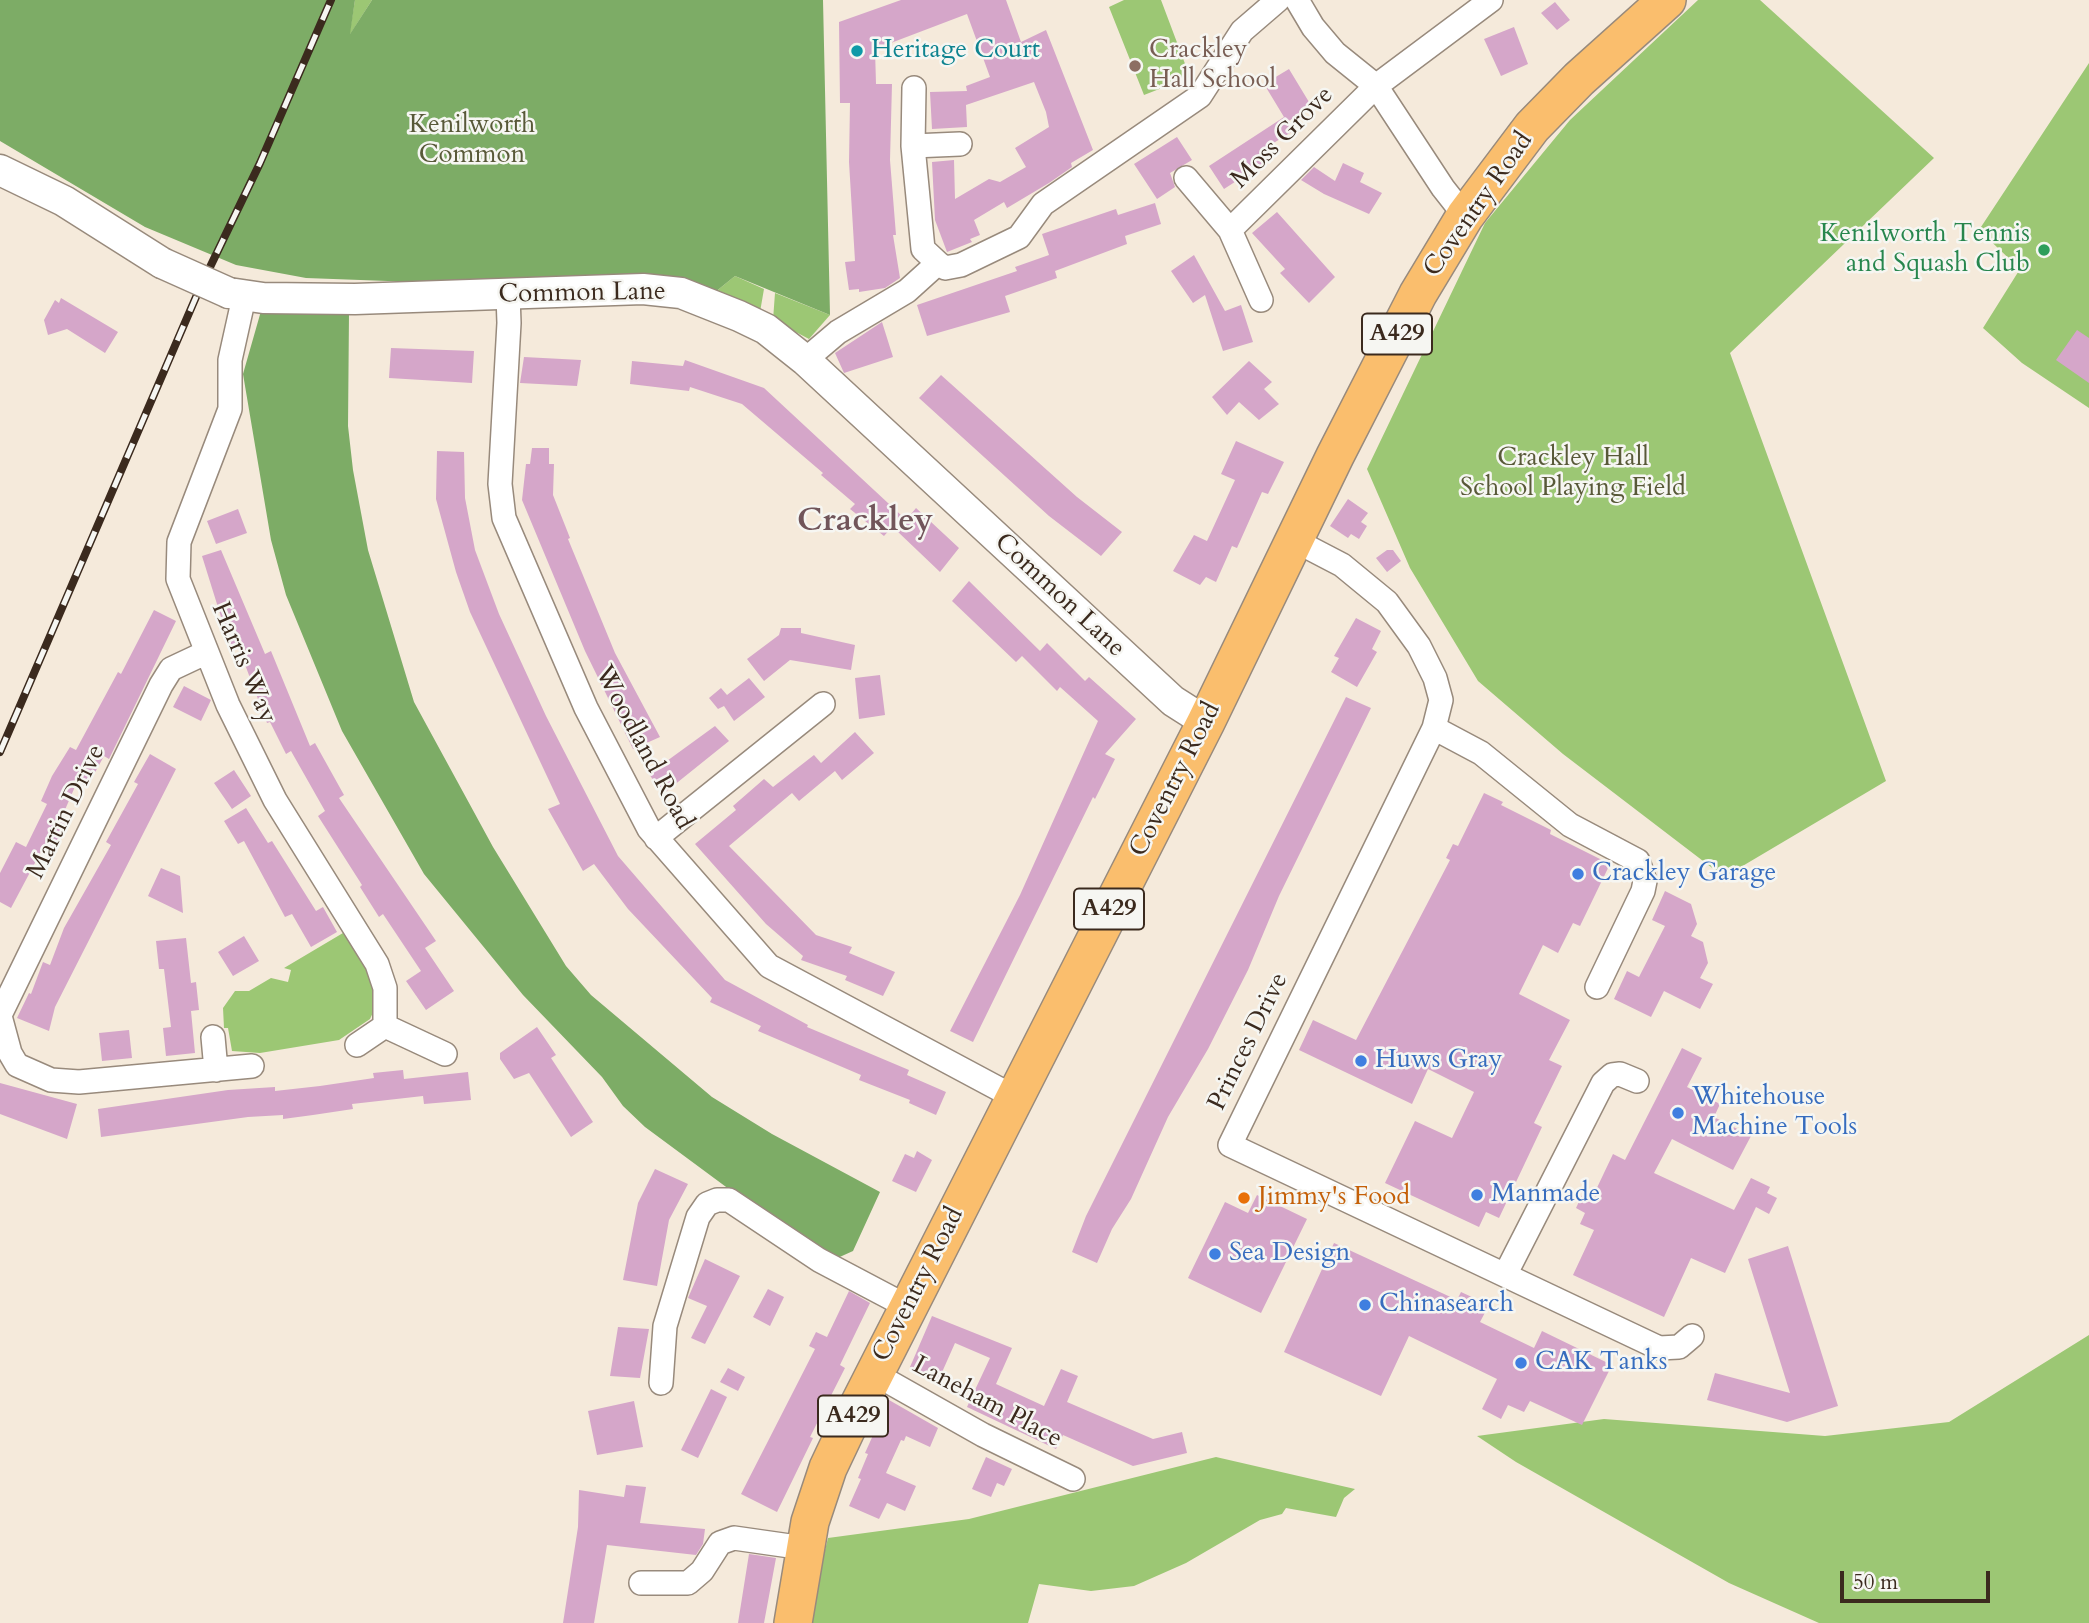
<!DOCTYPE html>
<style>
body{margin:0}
#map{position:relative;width:2089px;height:1623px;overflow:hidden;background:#f5eadb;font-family:Cardo,serif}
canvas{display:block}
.scale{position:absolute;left:1840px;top:1571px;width:150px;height:32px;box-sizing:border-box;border:4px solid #3b2a1e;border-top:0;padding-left:9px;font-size:21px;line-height:24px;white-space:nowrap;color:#3b2a1e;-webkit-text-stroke:5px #f6f6f2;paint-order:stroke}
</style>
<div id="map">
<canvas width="2089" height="1623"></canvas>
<div class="scale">50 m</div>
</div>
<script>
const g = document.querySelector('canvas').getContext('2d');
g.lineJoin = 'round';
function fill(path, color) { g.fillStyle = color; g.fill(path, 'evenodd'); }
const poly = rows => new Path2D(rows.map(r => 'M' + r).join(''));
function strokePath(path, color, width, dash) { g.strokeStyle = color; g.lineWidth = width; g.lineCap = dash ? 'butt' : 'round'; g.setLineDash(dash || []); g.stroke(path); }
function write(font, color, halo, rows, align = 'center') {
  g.font = font + ' Cardo,serif'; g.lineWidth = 5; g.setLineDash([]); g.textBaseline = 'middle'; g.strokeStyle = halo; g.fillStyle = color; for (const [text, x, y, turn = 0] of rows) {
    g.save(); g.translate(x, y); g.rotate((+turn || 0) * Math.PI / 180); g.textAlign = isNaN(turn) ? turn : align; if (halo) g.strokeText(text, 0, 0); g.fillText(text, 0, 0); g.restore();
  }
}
fill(poly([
 [355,0,372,0,349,36],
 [1124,0,1161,0,1190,77,1144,95,1109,7],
 [1698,0,1760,0,1934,158,1730,353,1886,781,1724,877,1563,754,1478,681,1410,568,1367,469,1485,223,1570,120],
 [2089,63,2089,408,2022,363,1983,328,2020,269,1979,230],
 [735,276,764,289,760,312,714,293],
 [775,293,830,315,809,339,773,320],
 [343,933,372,975,376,1006,370,1019,339,1040,260,1053,232,1051,228,1028,224,1028,223,1008,235,991,249,991,271,978,288,982,291,970,284,968],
 [2089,1335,2089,1623,1819,1623,1729,1583,1516,1462,1477,1436,1604,1419,1825,1436,1949,1422],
 [1216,1457,1355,1489,1344,1498,1336,1517,1286,1508,1282,1514,1260,1520,1186,1563,1134,1586,1091,1591,1039,1584,1028,1623,807,1623,828,1538,969,1519]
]), '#9cc774');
fill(poly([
 [0,0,355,0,350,34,372,0,823,0,830,315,735,276,714,293,306,278,236,265,145,227,0,141],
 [261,311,349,313,348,426,353,470,368,550,414,702,493,847,566,966,591,995,712,1097,772,1134,880,1192,853,1251,833,1260,764,1215,645,1127,623,1106,602,1077,523,995,424,874,342,731,286,595,271,540,243,374]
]), '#7dac66');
fill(poly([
 [901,0,1006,0,1021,42,1046,30,1093,150,1071,163,1072,167,1049,183,1007,208,1004,202,974,220,980,235,970,239,972,242,947,252,935,220,932,162,954,160,955,199,989,179,1000,182,1026,167,1015,148,1049,127,1046,112,1034,82,966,105,967,127,932,129,930,92,967,91,966,86,990,77,967,14,875,49,876,84,892,84,890,160,896,235,893,235,900,278,885,288,859,292,859,289,849,290,845,262,855,261,849,162,850,103,840,103,839,22],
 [1555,2,1570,20,1557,30,1541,13],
 [1514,27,1528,64,1501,76,1484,39],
 [1289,69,1312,107,1287,122,1293,131,1272,144,1278,154,1256,168,1259,173,1244,183,1241,178,1224,189,1209,166,1284,117,1264,84],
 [1177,137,1192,160,1170,173,1175,187,1157,199,1134,164],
 [1343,163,1364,173,1360,182,1382,193,1369,214,1324,194,1301,180,1314,167,1335,181],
 [1155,203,1161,224,1125,236,1127,244,1055,271,1057,278,1005,296,1010,312,927,336,917,305,1017,271,1015,267,1049,255,1042,234,1116,209,1118,215],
 [1277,212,1335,277,1309,303,1280,273,1285,269,1252,233],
 [1194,255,1225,311,1241,305,1253,342,1223,351,1205,295,1193,303,1171,271],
 [61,298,118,332,105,353,67,329,48,335,44,320,55,300,59,303],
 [882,322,893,357,844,373,835,353],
 [2077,330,2089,338,2089,383,2056,360],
 [391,348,474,351,472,383,389,378],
 [524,357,581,360,577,386,520,383],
 [685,360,764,388,902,516,884,536,850,509,855,504,821,475,823,473,742,404,690,387,689,391,630,384,632,361,683,366],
 [1249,361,1272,382,1264,389,1279,404,1259,420,1239,402,1227,415,1212,397],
 [941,375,1077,497,1122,532,1101,556,1049,516,919,398],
 [1236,441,1284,462,1268,494,1262,492,1237,548,1232,546,1216,582,1206,577,1200,585,1173,571,1194,535,1207,541,1235,480,1221,474],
 [532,448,549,448,549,464,554,464,553,495,570,538,568,539,615,653,660,737,633,749,585,651,522,500,526,464,530,464],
 [437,451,464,452,465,498,475,550,499,614,546,716,618,856,725,980,808,1025,807,1027,909,1070,907,1075,946,1092,936,1115,909,1103,910,1100,859,1080,861,1075,758,1031,761,1026,710,1002,712,998,628,909,594,864,583,871,548,809,560,804,470,612,456,572,436,499],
 [1348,499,1368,513,1361,522,1367,526,1359,539,1351,534,1348,538,1330,526],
 [916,508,959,548,940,572,897,531],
 [238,509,247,533,216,544,207,521],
 [221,550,265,654,271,651,310,746,315,743,344,795,339,798,436,941,425,948,454,991,426,1010,406,981,421,971,383,914,379,917,360,887,362,885,318,816,325,811,291,751,286,754,270,722,267,723,238,646,231,649,202,556],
 [1387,550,1393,550,1401,561,1387,572,1376,558],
 [969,581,1040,651,1047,643,1085,681,1089,677,1136,719,1105,754,1115,759,1095,799,1093,797,973,1042,950,1031,1020,895,1098,721,1060,687,1057,691,1022,656,1016,662,952,601],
 [154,610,176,621,109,759,104,756,87,787,77,782,61,819,67,820,55,849,45,844,11,908,0,902,0,873,16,842,26,847,47,804,41,801,52,776,70,747,76,750,118,672,121,674],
 [1356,618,1381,631,1372,649,1377,652,1357,687,1331,672,1339,658,1334,656],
 [781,628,801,628,801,633,855,645,851,670,790,660,764,681,747,659,779,635],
 [880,675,885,715,859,719,855,678],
 [749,678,765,697,734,721,724,706,718,709,709,698,721,688,727,695],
 [184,686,211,700,201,721,173,707],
 [1346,697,1371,708,1279,896,1248,970,1208,1049,1168,1117,1131,1199,1112,1229,1097,1263,1072,1252,1086,1216],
 [715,726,729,741,663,794,649,774],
 [855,732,874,753,842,780,835,771,799,801,792,793,729,846,816,935,852,947,849,953,895,972,883,996,845,980,847,976,801,960,803,956,766,924,695,844,736,810,733,806,764,779,773,787,814,755,821,763],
 [150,754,176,769,55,1007,49,1031,17,1018,29,993,31,994,43,962,50,965,64,928,111,845,106,842,138,784,134,782],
 [234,770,251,796,232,809,214,783],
 [1484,793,1503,802,1501,805,1551,830,1550,834,1610,864,1580,926,1573,923,1558,953,1543,945,1519,994,1570,1020,1549,1060,1562,1066,1534,1123,1542,1127,1499,1218,1486,1212,1479,1227,1385,1183,1415,1121,1452,1138,1474,1092,1428,1069,1412,1104,1299,1050,1313,1020,1356,1040,1450,860,1446,858,1453,844,1458,846],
 [246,808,268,843,272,841,316,911,323,907,337,932,311,947,292,914,285,917,244,841,238,844,224,821],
 [161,868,180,876,183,913,148,896],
 [1665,891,1691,904,1697,924,1691,936,1703,942,1708,963,1700,978,1713,984,1700,1009,1664,991,1651,1017,1614,999,1627,971,1639,977,1665,926,1652,920],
 [244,936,259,961,233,976,218,952],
 [186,938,191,983,196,982,199,1010,191,1011,195,1053,166,1056,163,1028,171,1027,164,969,159,969,156,941],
 [537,1027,556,1055,551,1058,593,1122,571,1137,529,1073,514,1079,500,1059,500,1053],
 [129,1030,132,1058,102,1061,99,1033],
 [1682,1048,1702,1058,1687,1087,1720,1104,1714,1117,1751,1136,1733,1170,1672,1139,1654,1173,1734,1210,1751,1178,1770,1187,1767,1193,1777,1198,1769,1214,1756,1207,1725,1273,1691,1258,1664,1317,1573,1275,1594,1230,1580,1224,1585,1213,1576,1208,1585,1189,1594,1194,1613,1154,1625,1160],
 [403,1070,404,1079,468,1072,471,1100,424,1104,423,1096,352,1104,353,1109,313,1115,283,1119,283,1115,248,1117,101,1137,98,1109,228,1090,275,1087,275,1091,320,1086,374,1078,373,1073],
 [0,1083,77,1104,67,1139,0,1114],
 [917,1151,932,1160,916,1192,892,1181,905,1154,914,1158],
 [655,1169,688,1184,669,1220,657,1286,623,1280,638,1203],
 [1257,1195,1307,1219,1261,1313,1188,1278,1225,1202,1248,1213],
 [1334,1243,1457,1300,1461,1292,1489,1305,1480,1322,1534,1348,1542,1331,1612,1365,1582,1425,1530,1401,1524,1412,1508,1405,1501,1419,1482,1409,1497,1379,1409,1336,1381,1396,1284,1352],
 [1788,1246,1838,1406,1787,1422,1707,1400,1715,1373,1790,1393,1748,1259],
 [705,1259,740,1276,705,1344,691,1338,707,1306,688,1298],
 [768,1289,784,1297,770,1326,753,1317],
 [849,1291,870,1303,840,1365,845,1368,810,1437,813,1438,777,1512,741,1494,815,1349,809,1346,816,1332,827,1337],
 [932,1316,1012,1348,996,1384,1044,1406,1061,1369,1078,1376,1067,1402,1153,1439,1182,1432,1187,1453,1133,1466,1063,1435,1056,1449,967,1407,990,1358,955,1343,939,1379,910,1367],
 [618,1327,649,1329,640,1378,610,1376],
 [728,1368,745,1377,738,1391,720,1382],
 [711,1389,727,1397,698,1458,681,1450],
 [889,1400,938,1428,930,1447,906,1436,904,1441,901,1440,886,1473,916,1486,905,1511,887,1503,879,1519,849,1506,861,1479,858,1478,868,1454,865,1453],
 [634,1401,643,1447,597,1455,588,1411],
 [986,1457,1012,1469,1004,1486,997,1483,991,1497,972,1489],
 [626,1485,646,1487,640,1523,705,1529,703,1544,696,1555,607,1545,594,1623,563,1623,578,1527,579,1490,624,1497],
 [749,1554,776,1558,764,1623,738,1623]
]), '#d5a6c9');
const minor = poly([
 [914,88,913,146,923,249,938,263],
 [913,146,960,144],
 [1186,178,1230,230,1261,300],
 [1465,216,1443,188,1376,86,1491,0],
 [1230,230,1376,86,1335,53,1313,27,1297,0],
 [508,295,509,323,500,484,504,518,586,708,649,829,769,966,1014,1097],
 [244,297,230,360,230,409,179,542,178,579,228,705,275,800,377,964,385,988,385,1026,357,1045],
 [805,360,838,332,907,291,938,263,945,268,961,265,1019,237,1043,204,1200,96,1242,31,1278,0],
 [1294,540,1342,565,1387,602,1419,646,1435,678,1441,700,1434,728,1230,1145,1659,1348,1679,1347,1692,1336],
 [1434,728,1481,753,1570,825,1638,861,1645,881,1643,891,1597,987],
 [656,838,823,704],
 [0,1015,161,685,171,669,205,653],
 [0,1016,10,1053,17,1065,51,1080,79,1082,252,1066],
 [385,1026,445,1054],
 [213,1037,216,1070],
 [1505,1275,1603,1083,1612,1075,1620,1074,1637,1081],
 [875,1374,983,1435,1073,1479],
 [661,1383,665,1326,698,1217,707,1204,717,1200,729,1200,819,1260,908,1307],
 [641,1583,688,1583,702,1571,720,1543,734,1538,804,1548]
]);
const tertiary = poly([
 [0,170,64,201,162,263],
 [229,293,263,298,355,299,643,289,681,293,739,316,766,329,805,360,1173,701,1206,722]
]);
const primary = poly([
 [793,1623,810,1522,828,1468,846,1430,1206,722,1335,456,1418,294,1465,216,1532,127,1579,79,1667,0]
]);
strokePath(minor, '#988a7c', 26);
strokePath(tertiary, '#988a7c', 33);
strokePath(primary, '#988a7c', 40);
strokePath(minor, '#fff', 23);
strokePath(tertiary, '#fff', 30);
strokePath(primary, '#fabe6d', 37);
const rail = poly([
 [0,752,199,290,260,163,331,0]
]);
strokePath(rail, '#3b2a1e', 8);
strokePath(rail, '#f6f6f2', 5, [16]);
const tertiaryBridge = poly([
 [162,263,229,293]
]);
strokePath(tertiaryBridge, '#988a7c', 33, []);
strokePath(tertiaryBridge, '#fff', 30);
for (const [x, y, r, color] of [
 [857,51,7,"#0f9aa8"],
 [1135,66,7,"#8d6e63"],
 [2044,250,7,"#2e9e5b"],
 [1578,874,7,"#3f7fe0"],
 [1361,1061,7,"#3f7fe0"],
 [1678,1113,7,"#3f7fe0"],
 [1477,1195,7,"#3f7fe0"],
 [1244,1198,7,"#e8710a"],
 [1215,1254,7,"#3f7fe0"],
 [1365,1305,7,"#3f7fe0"],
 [1521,1363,7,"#3f7fe0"]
]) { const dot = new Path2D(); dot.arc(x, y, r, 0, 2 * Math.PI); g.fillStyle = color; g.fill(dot); strokePath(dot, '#f6f6f2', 2.5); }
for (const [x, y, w] of [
 [1397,334,70],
 [1109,909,70],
 [853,1416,70]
]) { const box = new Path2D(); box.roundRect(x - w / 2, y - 20.5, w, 41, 5); g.fillStyle = '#f6f6f2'; g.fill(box); strokePath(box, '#3b2a1e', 2); }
write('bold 24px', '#3b2a1e', null, [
 ["A429",1397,334],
 ["A429",1109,909],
 ["A429",853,1416]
]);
write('26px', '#0d838f', '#f6f6f2', [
 ["Heritage Court",871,51]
], 'left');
write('26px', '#785e54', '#f6f6f2', [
 ["Crackley",1149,51],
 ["Hall School",1149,81]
], 'left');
write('26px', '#585938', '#f6f6f2', [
 ["Kenilworth",472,126],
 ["Common",472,156],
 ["Crackley Hall",1573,459],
 ["School Playing Field",1573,489]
]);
write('26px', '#3b2a1e', '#f6f6f2', [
 ["Moss Grove",1283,138,-45],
 ["Coventry Road",1479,205,-55],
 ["Common Lane",582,294,-1],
 ["Common Lane",1059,596,43],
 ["Harris Way",243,663,67],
 ["Woodland Road",643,748,62],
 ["Coventry Road",1176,780,-63],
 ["Martin Drive",67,812,-64],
 ["Princes Drive",1249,1042,-64],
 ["Coventry Road",919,1285,-63],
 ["Laneham Place",987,1403,28]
]);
write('26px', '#27864d', '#f6f6f2', [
 ["Kenilworth Tennis",2030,235],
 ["and Squash Club",2030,265]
], 'right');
write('26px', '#366cbe', '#f6f6f2', [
 ["Crackley Garage",1592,874],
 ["Huws Gray",1375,1061],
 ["Whitehouse",1692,1098],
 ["Machine Tools",1692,1128],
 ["Manmade",1491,1195],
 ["Sea Design",1229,1254],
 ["Chinasearch",1379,1305],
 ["CAK Tanks",1535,1363]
], 'left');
write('26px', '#c56008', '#f6f6f2', [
 ["Jimmy's Food",1258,1198]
], 'left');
write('bold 33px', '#71555a', '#f6f6f2', [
 ["Crackley",865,522]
]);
</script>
